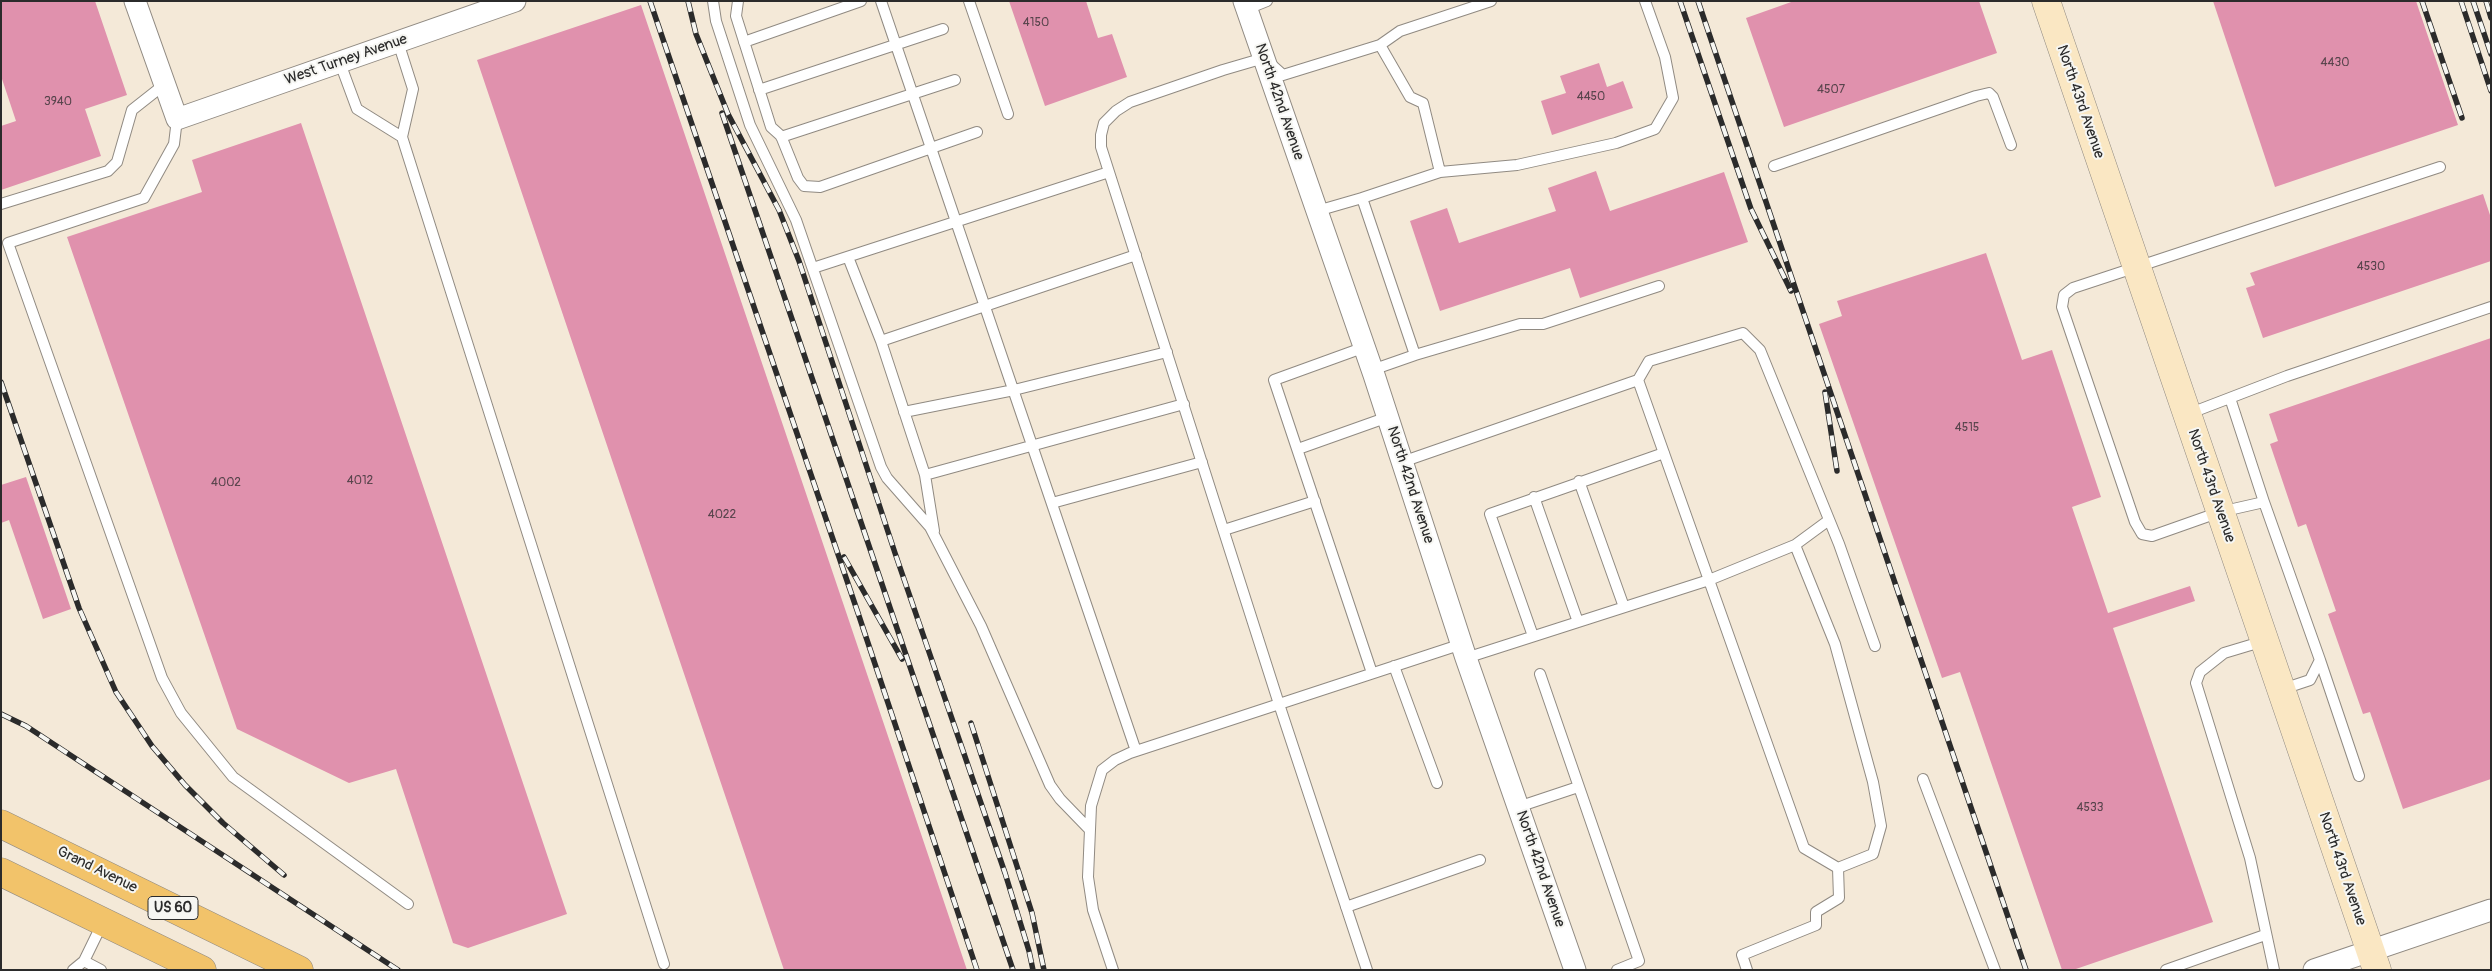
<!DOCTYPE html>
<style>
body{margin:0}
#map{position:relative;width:2492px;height:971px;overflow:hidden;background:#f4e9d8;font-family:Pangolin,sans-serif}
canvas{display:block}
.frame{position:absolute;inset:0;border:2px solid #2b2b2b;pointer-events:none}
</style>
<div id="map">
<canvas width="2492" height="971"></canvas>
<div class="frame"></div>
</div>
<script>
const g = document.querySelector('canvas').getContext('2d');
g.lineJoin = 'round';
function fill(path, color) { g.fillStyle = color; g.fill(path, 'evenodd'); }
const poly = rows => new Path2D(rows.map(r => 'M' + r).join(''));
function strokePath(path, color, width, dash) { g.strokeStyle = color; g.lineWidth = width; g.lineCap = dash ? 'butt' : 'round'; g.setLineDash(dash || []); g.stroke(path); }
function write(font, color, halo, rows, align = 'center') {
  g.font = font + ' Pangolin,sans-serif'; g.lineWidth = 4; g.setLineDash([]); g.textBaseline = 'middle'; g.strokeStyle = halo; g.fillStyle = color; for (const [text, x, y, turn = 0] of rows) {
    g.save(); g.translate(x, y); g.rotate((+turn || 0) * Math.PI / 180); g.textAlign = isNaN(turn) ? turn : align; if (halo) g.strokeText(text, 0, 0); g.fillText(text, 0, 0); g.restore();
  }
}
fill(poly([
 [1,1,95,1,127,95,85,109,101,156,1,190,1,126,16,121,1,76],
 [1009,1,1086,1,1098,38,1112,34,1127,77,1045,106],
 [1794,1,1979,1,1997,53,1784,127,1746,18],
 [2213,1,2416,1,2458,125,2275,187],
 [641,5,967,970,784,970,477,60],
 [1599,63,1607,87,1623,81,1633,108,1552,135,1541,101,1566,93,1560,76],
 [301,123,567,914,468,948,453,943,396,769,349,783,237,729,67,237,202,192,192,160],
 [1596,171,1610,211,1724,172,1748,242,1580,298,1570,268,1440,311,1410,221,1447,208,1459,243,1556,211,1548,188],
 [2483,194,2491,218,2491,261,2263,338,2246,288,2255,285,2250,273],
 [1986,253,2022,360,2052,350,2101,497,2072,507,2108,613,2190,586,2195,601,2113,628,2213,922,2073,970,2062,970,1960,672,1942,678,1819,324,1842,316,1837,301],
 [2491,338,2491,779,2403,809,2370,712,2363,714,2328,614,2336,611,2306,524,2298,527,2270,444,2278,441,2269,414],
 [26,477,71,609,43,619,9,520,1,523,1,485]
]), '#e091ad');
const lane = poly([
 [713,1,716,21,750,125,796,220,881,467,887,478,930,527,981,626,1050,785,1060,799,1090,830],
 [738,1,736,16,771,127,781,136,798,178,804,186,820,187,977,132],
 [881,1,1136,751],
 [969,1,1008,114],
 [1247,9,1267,1],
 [398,42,413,89,402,137,664,964],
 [744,42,861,1],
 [1380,45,1400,31,1491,1],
 [340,63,357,109,402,137],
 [759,90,943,29],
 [177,119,174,144,144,198,8,243,162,678,181,713,233,777,408,904],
 [781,137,955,80],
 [1774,166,1976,96,1989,93,1993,97,2011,145],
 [1440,172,1517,165,1616,143,1655,129,1673,98,1665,57,1645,1],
 [1362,198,1440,172,1423,103,1410,97,1380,45,1283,75,1264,58,1223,70,1130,102,1116,111,1104,123,1101,135,1101,147,1279,704,1367,970],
 [1,204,108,171,117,162,132,110,165,84],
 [1317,211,1362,198,1415,355,1372,370],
 [1136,255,881,341,925,475,1184,404],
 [848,257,881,341],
 [813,268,1109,172],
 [1365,347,1274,380,1372,673],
 [1415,355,1520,324,1543,324,1659,286],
 [2230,398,2264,502],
 [904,412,1014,390,1167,352],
 [2188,414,2287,376,2491,307],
 [1298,449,1388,417],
 [1402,462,1638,380],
 [925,475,934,531],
 [1579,481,1624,607],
 [1534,497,1578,622],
 [1052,503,1202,462],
 [1224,530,1315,501],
 [1795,545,1829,520],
 [1533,636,1490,514,1664,453],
 [2264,641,2224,653,2200,672,2196,683,2250,858,2274,970],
 [1466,658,1709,580,1795,545,1835,644,1873,782,1881,826,1873,854,1838,868],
 [2320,660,2359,776],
 [1394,666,1437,783],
 [1540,674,1639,961,1617,970],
 [2283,689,2310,680,2320,660,2264,502,2220,512,2152,536,2142,534,2135,522,2062,307,2064,295,2073,288,2440,167],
 [1923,779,1995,970],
 [1518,807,1578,787],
 [1346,907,1480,860],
 [73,970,84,961],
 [101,970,84,961,103,922],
 [1113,970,1093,910,1088,877,1091,806,1102,770,1115,760,1130,753,1462,644],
 [1747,970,1742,955,1816,925,1816,912,1839,898,1838,868,1804,848,1638,380,1649,361,1743,333,1760,350,1839,544,1875,646],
 [2166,970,2265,935]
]);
const street = poly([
 [135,1,177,119,515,1],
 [1244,1,1374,375,1466,658,1575,970],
 [2314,970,2491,910]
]);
const secondary = poly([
 [2046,1,2377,970]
]);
const highway = poly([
 [1,824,299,970],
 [1,872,202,970]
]);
strokePath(lane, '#908a82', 12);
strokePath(street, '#908a82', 23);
strokePath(secondary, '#908a82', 29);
strokePath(highway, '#908a82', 29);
strokePath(lane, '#fff', 10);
strokePath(street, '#fff', 21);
strokePath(secondary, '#fae7c3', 28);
strokePath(highway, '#f2c36a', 28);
const rail = poly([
 [650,1,858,613,977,970],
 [688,1,696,34,728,114,779,210,799,261,895,553,1005,873,1029,951,1033,970],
 [1680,1,1751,209,1791,291],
 [1698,1,2026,970],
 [2422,1,2462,118],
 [2461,1,2491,91],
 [2473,1,2491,54],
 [2486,1,2491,18],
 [722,113,1013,970],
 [1,382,79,608,116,692,152,746,185,785,223,823,284,875],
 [1825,392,1837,471],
 [844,557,902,659],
 [1,714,26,726,398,970],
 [971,723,1032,913,1044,970]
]);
strokePath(rail, '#2b2b2b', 5.5);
strokePath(rail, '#f6f6f2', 4, [11]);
write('12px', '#58444c', null, [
 ["4150",1036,23],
 ["4430",2335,63],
 ["4507",1831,90],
 ["4450",1591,97],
 ["3940",58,102],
 ["4530",2371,267],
 ["4515",1967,428],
 ["4012",360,481],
 ["4002",226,483],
 ["4022",722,515],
 ["4533",2090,808]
]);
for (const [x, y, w] of [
 [173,908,50]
]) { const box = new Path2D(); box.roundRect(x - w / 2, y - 11.5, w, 23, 4); g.fillStyle = '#f6f6f2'; g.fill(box); strokePath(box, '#2b2b2b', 1); }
write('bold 14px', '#2b2b2b', null, [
 ["US 60",173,908]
]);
write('15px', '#2b2b2b', '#f6f6f2', [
 ["West Turney Avenue",346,60,-19],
 ["North 42nd Avenue",1279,102,71],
 ["North 43rd Avenue",2080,102,71],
 ["North 42nd Avenue",1410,485,72],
 ["North 43rd Avenue",2211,486,71],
 ["North 42nd Avenue",1540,869,71],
 ["North 43rd Avenue",2342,869,71],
 ["Grand Avenue",97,870,26]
]);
</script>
